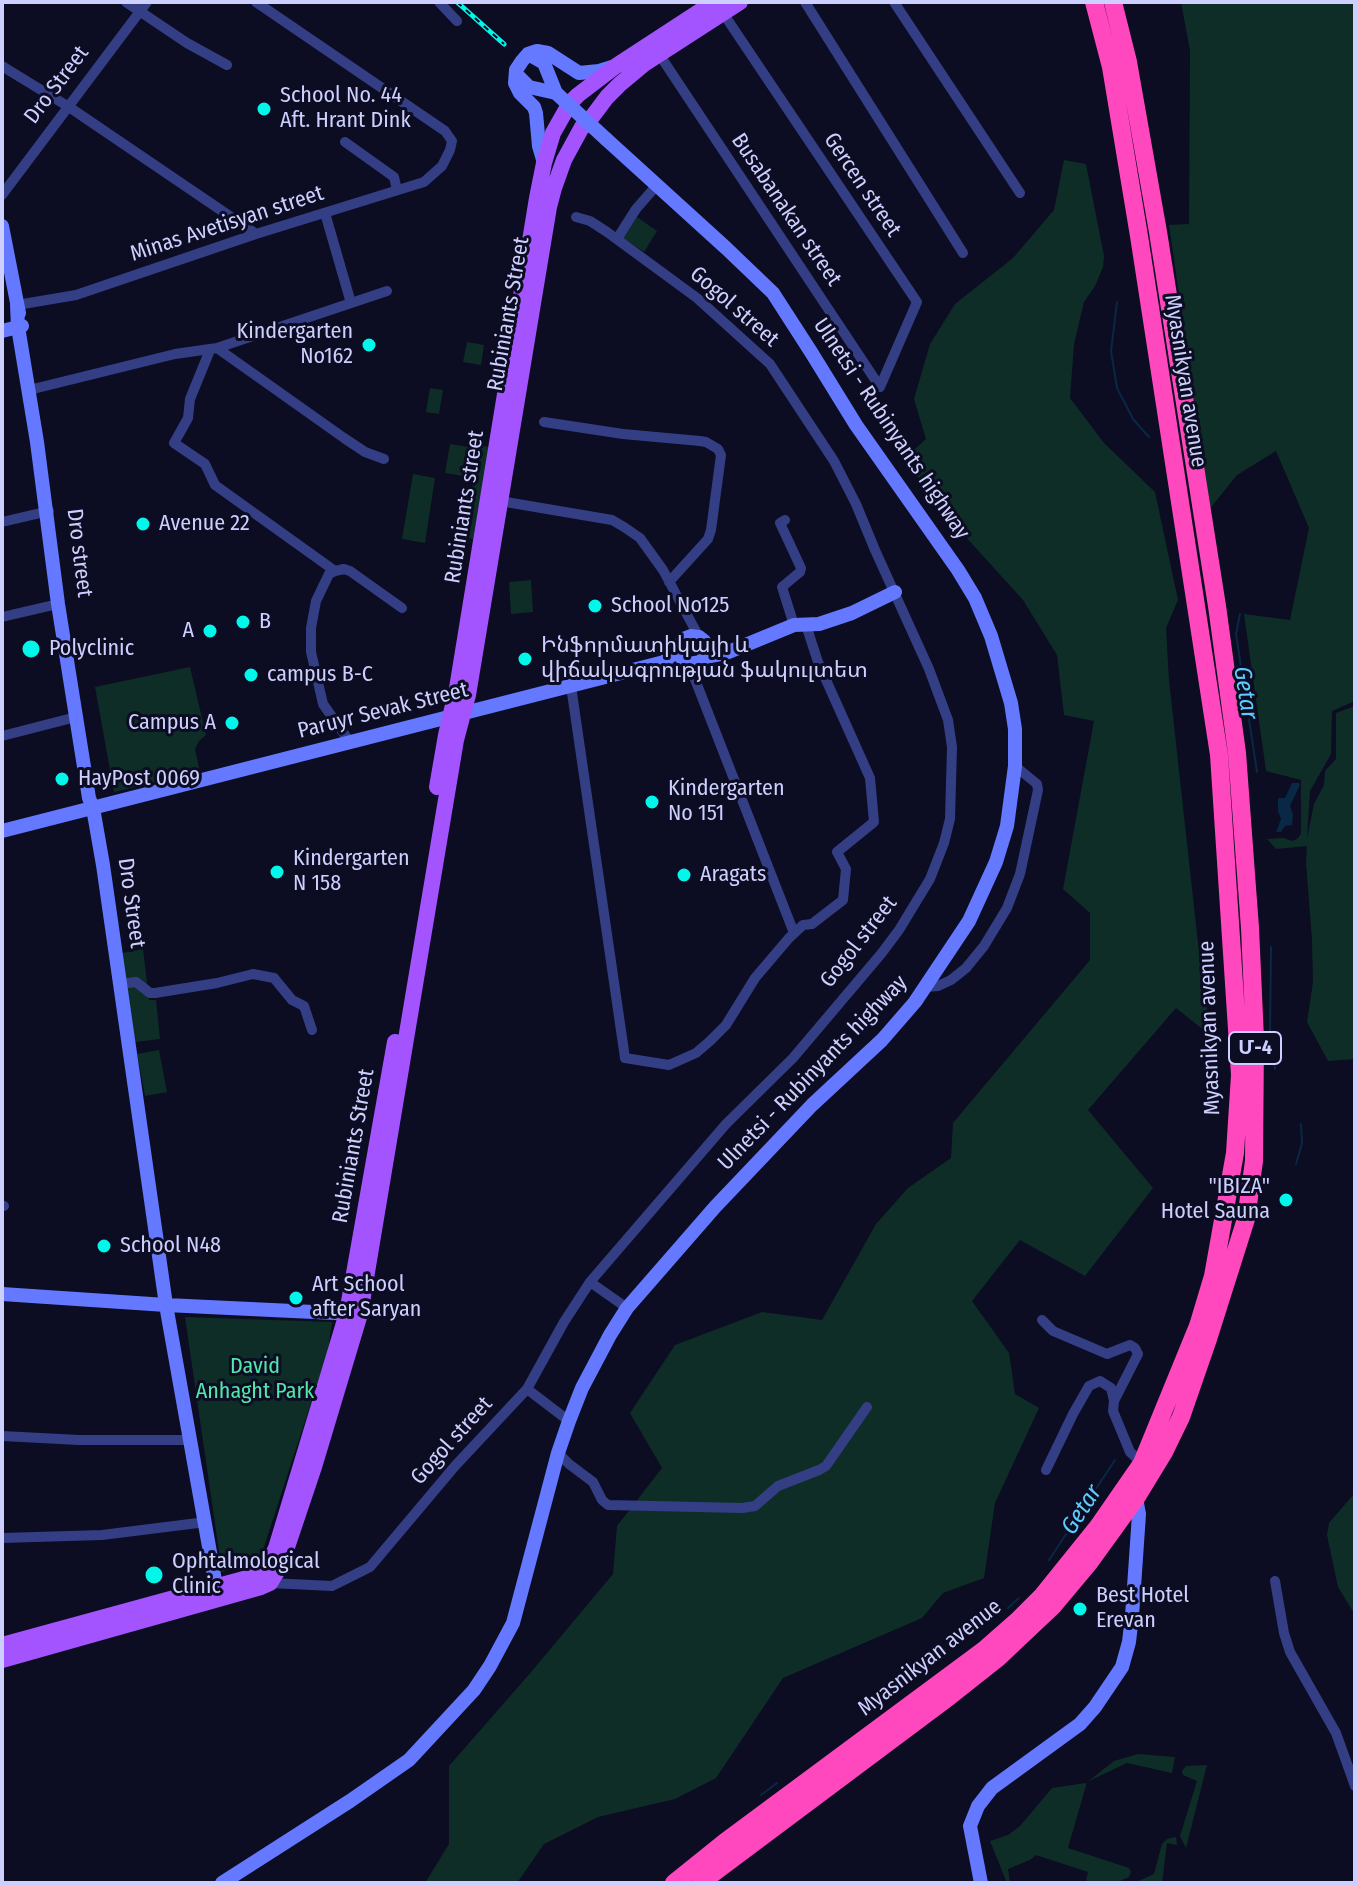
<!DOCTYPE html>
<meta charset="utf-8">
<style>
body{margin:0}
#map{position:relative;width:1357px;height:1885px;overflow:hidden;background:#0c0c22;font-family:"Fira Sans Condensed",sans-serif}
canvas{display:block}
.frame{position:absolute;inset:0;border:4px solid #cdd0ff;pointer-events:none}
</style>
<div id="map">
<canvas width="1357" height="1885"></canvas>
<div class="frame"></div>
</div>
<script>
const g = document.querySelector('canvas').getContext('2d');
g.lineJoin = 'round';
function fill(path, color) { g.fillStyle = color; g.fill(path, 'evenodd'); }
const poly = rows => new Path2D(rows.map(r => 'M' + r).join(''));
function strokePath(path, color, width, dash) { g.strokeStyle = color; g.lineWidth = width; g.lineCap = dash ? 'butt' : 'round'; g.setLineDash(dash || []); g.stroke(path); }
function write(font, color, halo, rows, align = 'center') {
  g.font = font + ' "Fira Sans Condensed","Noto Sans Armenian",sans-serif'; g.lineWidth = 6; g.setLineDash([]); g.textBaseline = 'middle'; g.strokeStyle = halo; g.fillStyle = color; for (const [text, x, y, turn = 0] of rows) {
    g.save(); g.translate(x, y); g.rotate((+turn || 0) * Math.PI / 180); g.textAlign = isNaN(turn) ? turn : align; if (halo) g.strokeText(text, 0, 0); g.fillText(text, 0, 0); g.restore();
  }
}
fill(poly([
 [1181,2,1355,2,1355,701,1332,711,1331,754,1310,791,1307,838,1314,804,1324,785,1325,771,1336,759,1336,713,1355,706,1355,1059,1328,1061,1307,1022,1313,982,1312,940,1306,863,1307,846,1276,849,1267,839,1284,838,1292,841,1297,839,1301,834,1301,780,1266,771,1244,614,1290,620,1309,528,1276,451,1237,475,1208,511,1193,391,1169,225,1189,224,1190,51],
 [1064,160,1086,164,1104,256,1103,267,1095,286,1084,302,1074,344,1070,398,1104,443,1155,492,1178,600,1166,628,1169,680,1199,952,1211,1036,1176,1008,1088,1110,1153,1188,1085,1276,1020,1240,972,1301,1009,1353,1015,1394,1039,1408,995,1503,984,1578,943,1593,922,1618,783,1678,716,1778,675,1799,598,1817,544,1844,517,1883,425,1883,449,1844,449,1766,532,1671,613,1574,617,1526,662,1468,630,1413,675,1345,762,1312,822,1320,876,1224,908,1188,951,1158,953,1123,1090,960,1090,913,1063,889,1094,721,1064,715,1057,655,1023,600,935,503,905,458,926,439,914,399,930,344,955,304,1013,258,1054,210],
 [637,217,657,231,644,252,623,238],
 [467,342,484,345,481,365,463,362],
 [430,388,443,390,439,414,426,412],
 [450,444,469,447,464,476,445,473],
 [479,445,489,447,473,539,463,537],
 [413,474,435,478,425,543,402,539],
 [531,580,533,612,511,614,509,582],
 [190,667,206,735,199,741,195,749,200,772,114,792,95,687],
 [143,949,149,1000,156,1000,160,1039,135,1042,122,953],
 [159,1050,167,1092,145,1096,137,1054],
 [185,1317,332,1322,328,1351,260,1559,255,1564,222,1572],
 [1353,1495,1355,1495,1355,1611,1352,1610,1338,1587,1327,1535,1329,1523],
 [1138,1754,1175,1757,1172,1773,1127,1763,1087,1782,1068,1848,1129,1868,1131,1872,1129,1877,1115,1883,1092,1883,1086,1880,1088,1872,1036,1855,1030,1860,1008,1869,1010,1883,1007,1883,990,1841,1008,1835,1020,1826,1052,1788,1086,1783,1114,1761],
 [1207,1765,1186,1848,1180,1836,1197,1781,1183,1775,1182,1771,1186,1766],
 [1176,1837,1177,1845,1167,1843,1162,1883,1134,1883,1154,1874,1162,1844,1167,1839]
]), '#0f2d27');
fill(poly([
 [1292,783,1299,783,1300,785,1290,806,1293,814,1292,825,1285,826,1281,832,1276,832,1281,819,1278,811,1278,800,1279,798,1285,798],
 '241 1369a9 9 0 1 1 18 0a9 9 0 1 1-18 0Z'
]), '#082845');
strokePath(poly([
 [1117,302,1111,351,1117,388,1133,419,1149,437],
 [1240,614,1236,634,1257,772],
 [1271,947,1270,1037,1275,1069],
 [1296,1164,1302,1143,1301,1124],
 [1049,1560,1115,1460],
 [1008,1608,1019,1598],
 [761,1795,777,1783]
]), '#082845', 2);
strokePath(poly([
 [126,2,187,43,227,65],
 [439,2,457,21],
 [805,2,963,253],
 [894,2,1020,193],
 [723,13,917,302,880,387],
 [659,54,880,387],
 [2,66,69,107,256,234],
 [345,142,394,177,397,190],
 [2,195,147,2],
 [325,213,351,303],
 [617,239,636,209,657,185],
 [17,305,76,295,256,234,424,182,442,166,450,150,452,141,445,131,256,2],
 [217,348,344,438,365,452,384,459],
 [210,350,190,399,188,418,174,443,205,464,215,485,335,571,344,569,350,571,402,608],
 [29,390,175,354,217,348,387,291],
 [544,422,623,434,700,441,706,442,718,449,721,455,711,530,708,539,669,582],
 [500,501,612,520,624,527,640,538,663,570,699,637],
 [785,520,780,523,801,568,800,572,782,587,794,625],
 [2,522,49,511],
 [335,571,329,574,316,601,311,628,311,652,323,704,347,738,353,742],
 [2,617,58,604],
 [689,664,794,933],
 [571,686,625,1058,669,1065,696,1053,710,1041,726,1025,755,978,789,938,803,925,812,924,843,900,846,869,837,852,874,822,870,778,818,662,806,625],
 [2,736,76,717],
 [119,984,136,982,150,993,155,993,217,983,253,974,274,978,292,1000,304,1006,312,1030],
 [926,987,938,986,951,980,966,968,984,946,1007,908,1020,874,1038,790,1037,784,1015,766],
 [2,1206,4,1206],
 [590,1282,627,1308],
 [1042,1320,1053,1331,1107,1354,1130,1345,1135,1348,1138,1354,1114,1401,1113,1411,1130,1452,1142,1463],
 [527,1389,569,1421],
 [2,1436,79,1440,191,1440],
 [558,1453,569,1464,593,1482,602,1500,608,1505,742,1508,755,1506,778,1486,819,1470,826,1466,867,1407],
 [1046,1470,1073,1414,1089,1386,1100,1381,1111,1388,1114,1401],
 [2,1538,102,1535,206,1522],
 [1275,1581,1284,1633,1290,1652,1336,1733,1355,1786],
 [270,1583,332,1586,370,1567,455,1466,527,1389,564,1322,590,1282,726,1124,793,1058,881,954,899,930,930,879,944,843,950,819,952,747,948,720,929,669,875,550,856,504,834,461,770,364,697,298,607,232,590,221,576,217]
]), '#343e84', 10);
strokePath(poly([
 [528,54,544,63,556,93],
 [516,74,529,87,556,93],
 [544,163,539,146,536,113,534,107,520,93,515,83,516,70,522,61,528,54,537,51,548,53,579,73,599,71,612,67],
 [2,226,19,313],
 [17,305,18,327,37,442,58,604,89,798,93,808,103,865,166,1305,216,1586],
 [2,331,22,326],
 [705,657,726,653,794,625,819,624,852,613,895,592],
 [2,831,664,662,679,648,683,639,691,636,699,637,704,641,707,652,701,662,689,664,681,657,679,648],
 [2,1294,166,1305,356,1314],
 [222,1883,350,1801,409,1760,474,1690,490,1666,513,1623,558,1453,569,1421,582,1388,610,1335,627,1308,715,1207,812,1105,882,1040,915,1002,969,921,996,862,1007,826,1015,766,1015,729,1011,703,991,636,975,598,958,570,856,425,811,352,773,293,726,248,606,139],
 [981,1883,970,1826,978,1806,992,1788,1080,1724,1095,1707,1122,1667,1129,1642,1132,1616,1139,1514,1136,1498]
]), '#6479ff', 14);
strokePath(poly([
 [437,787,446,735,457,688,537,198,544,163,553,133,570,103,578,95,616,66,714,2],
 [2,1645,251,1577,262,1571,268,1565,276,1548,347,1313,395,1042],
 [2,1660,261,1587,270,1583,281,1565,314,1467,360,1314,456,740,468,695,549,207,554,188,564,160,582,127,586,125,607,97,620,84,644,64,740,2]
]), '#a454ff', 16);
strokePath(poly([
 [674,1883,725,1842,984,1650,1017,1621,1043,1595,1097,1528,1142,1463,1198,1326,1213,1276,1235,1153,1240,1075,1219,755,1139,236,1111,67,1094,2],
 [700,1883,950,1696,998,1658,1053,1606,1089,1563,1136,1498,1164,1452,1181,1417,1208,1339,1246,1219,1254,1161,1255,1039,1250,928,1237,753,1217,606,1158,232,1128,62,1113,2]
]), '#ff48bd', 18);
const rail = poly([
 [457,2,504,44]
]);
strokePath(rail, '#00f8ea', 5);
strokePath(rail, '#0c0c22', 2, [6]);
strokePath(poly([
 [556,93,606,139]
]), '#6479ff', 14);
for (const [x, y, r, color] of [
 [264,109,8,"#00f8ea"],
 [369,345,8,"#00f8ea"],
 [143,524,8,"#00f8ea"],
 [595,606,8,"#00f8ea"],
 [243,622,8,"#00f8ea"],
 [210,631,8,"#00f8ea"],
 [31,649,10,"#00f8ea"],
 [525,659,8,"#00f8ea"],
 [251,675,8,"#00f8ea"],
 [232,723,8,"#00f8ea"],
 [62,779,8,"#00f8ea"],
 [652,802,8,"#00f8ea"],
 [277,872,8,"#00f8ea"],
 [684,875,8,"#00f8ea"],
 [1286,1200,8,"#00f8ea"],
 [104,1246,8,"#00f8ea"],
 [296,1298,8,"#00f8ea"],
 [154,1575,10,"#00f8ea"],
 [1080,1609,8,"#00f8ea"]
]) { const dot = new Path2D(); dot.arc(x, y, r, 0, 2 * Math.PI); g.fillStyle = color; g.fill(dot); strokePath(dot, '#0c0c22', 3); }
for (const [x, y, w] of [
 [1255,1048,52]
]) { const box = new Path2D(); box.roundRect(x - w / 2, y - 16, w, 32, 6); g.fillStyle = '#0c0c22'; g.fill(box); strokePath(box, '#cdd0ff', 2); }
write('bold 20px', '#cdd0ff', null, [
 ["Մ-4",1255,1048]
]);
write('22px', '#cdd0ff', '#0c0c22', [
 ["Dro Street",57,85,-53],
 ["Gercen street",862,185,56],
 ["Busabanakan street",786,210,56],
 ["Minas Avetisyan street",227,224,-18],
 ["Gogol street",734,307,41],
 ["Rubiniants Street",509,314,-80],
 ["Myasnikyan avenue",1185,381,81],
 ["Ulnetsi - Rubinyants highway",891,429,56],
 ["Rubiniants street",465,507,-81],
 ["Dro street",79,553,83],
 ["Paruyr Sevak Street",383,711,-14],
 ["Dro Street",131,903,82],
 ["Gogol street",859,942,-52],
 ["Myasnikyan avenue",1210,1028,-92],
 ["Ulnetsi - Rubinyants highway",813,1073,-46],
 ["Rubiniants Street",354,1146,-80],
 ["Gogol street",452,1441,-48],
 ["Myasnikyan avenue",930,1658,-38]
]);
write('22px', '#cdd0ff', '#0c0c22', [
 ["School No. 44",280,96],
 ["Aft. Hrant Dink",280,121],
 ["Kindergarten",353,332,"right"],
 ["No162",353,357,"right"],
 ["Avenue 22",159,524],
 ["School No125",611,606],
 ["B",259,622],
 ["A",194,631,"right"],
 ["Ինֆորմատիկայի և",541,646],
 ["վիճակագրության ֆակուլտետ",541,671],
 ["Polyclinic",49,649],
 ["campus B-C",267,675],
 ["Campus A",216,723,"right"],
 ["HayPost 0069",78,779],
 ["Kindergarten",668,789],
 ["No 151",668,814],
 ["Kindergarten",293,859],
 ["N 158",293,884],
 ["Aragats",700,875],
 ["\"IBIZA\"",1270,1187,"right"],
 ["Hotel Sauna",1270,1212,"right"],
 ["School N48",120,1246],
 ["Art School",312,1285],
 ["after Saryan",312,1310],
 ["Ophtalmological",172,1562],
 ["Clinic",172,1587],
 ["Best Hotel",1096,1596],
 ["Erevan",1096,1621]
], 'left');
write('22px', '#53e6a9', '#0c0c22', [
 ["David",255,1367],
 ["Anhaght Park",255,1392]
]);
write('italic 24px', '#5bcdff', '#0c0c22', [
 ["Getar",1245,693,81],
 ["Getar",1082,1510,-57]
]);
</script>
